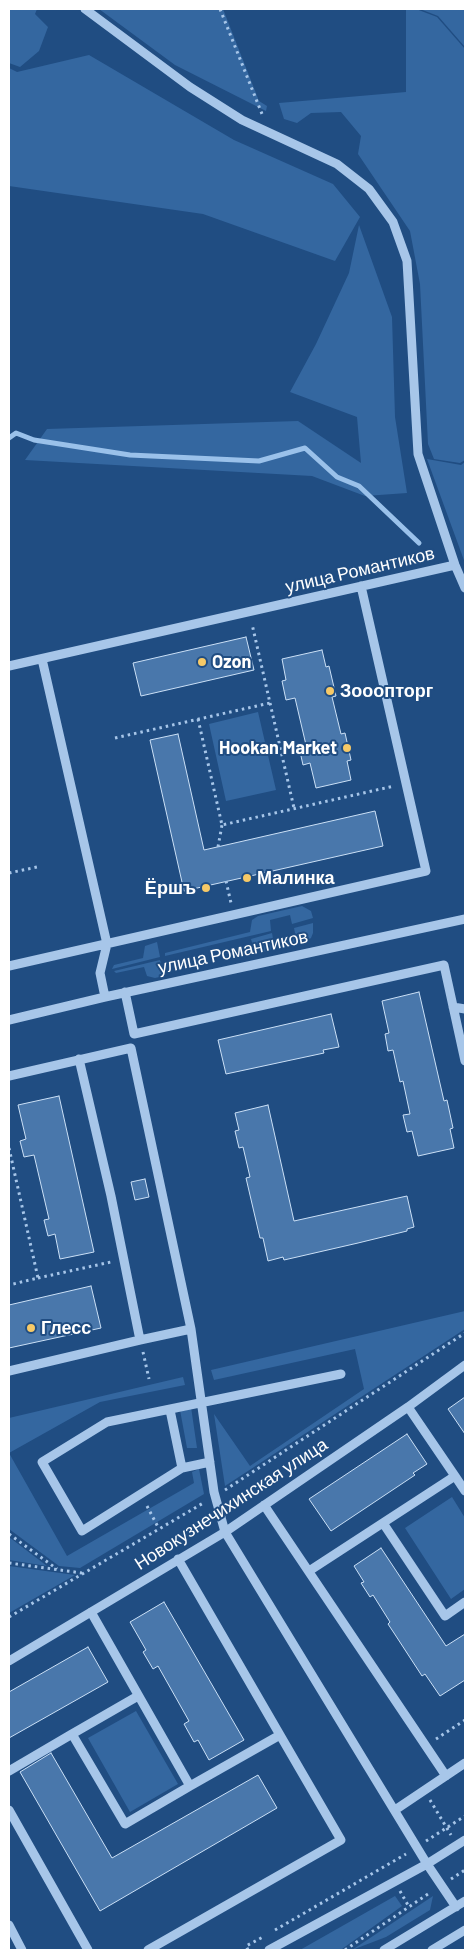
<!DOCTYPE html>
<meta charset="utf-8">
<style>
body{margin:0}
#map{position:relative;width:474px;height:1959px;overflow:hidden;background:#204d82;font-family:Barlow,sans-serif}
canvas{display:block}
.frame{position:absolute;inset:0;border:10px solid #fff;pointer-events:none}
</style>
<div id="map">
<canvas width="474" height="1959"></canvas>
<div class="frame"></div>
</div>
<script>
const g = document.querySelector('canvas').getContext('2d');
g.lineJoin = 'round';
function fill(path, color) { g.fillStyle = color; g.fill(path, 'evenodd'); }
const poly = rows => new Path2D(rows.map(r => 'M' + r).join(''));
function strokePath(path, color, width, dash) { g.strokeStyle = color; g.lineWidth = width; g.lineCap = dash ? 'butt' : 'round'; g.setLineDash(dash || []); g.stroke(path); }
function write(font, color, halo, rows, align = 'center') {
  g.font = font + ' Barlow,sans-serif'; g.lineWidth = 4; g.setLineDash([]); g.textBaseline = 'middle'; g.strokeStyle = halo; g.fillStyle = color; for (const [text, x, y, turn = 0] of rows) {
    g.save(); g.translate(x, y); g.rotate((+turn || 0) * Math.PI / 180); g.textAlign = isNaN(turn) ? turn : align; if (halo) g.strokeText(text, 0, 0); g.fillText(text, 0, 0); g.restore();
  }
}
fill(poly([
 [9,9,37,9,35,14,48,27,39,51,20,67,9,63],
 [99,9,223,9,259,101,267,106,266,111,175,65],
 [406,9,416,9,437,17,465,49,465,460,460,463,434,459,428,444,420,284,410,231,358,154,361,136,341,112,311,113,297,123,284,119,279,103,406,92],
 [420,9,465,9,465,47,438,16],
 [89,55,234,140,333,184,360,217,335,261,203,214,9,186,9,68,17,72],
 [359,225,392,317,395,417,407,493,365,496,312,476,25,460,47,429,298,421,361,463,357,417,290,392,316,344,349,273],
 [427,459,461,465,465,462,465,563],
 [258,712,276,790,226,801,209,724],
 [302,906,311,911,313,918,292,924,290,915,270,920,271,931,165,956,165,953,250,932,252,920,258,916],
 [313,923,313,933,311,938,305,942,263,952,253,946,251,939,272,933,274,944,296,938,294,928],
 [157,942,160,957,112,969,114,965,143,958,145,946],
 [160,960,164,976,155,978,147,976,144,967,116,973,114,971],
 [465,1311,465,1329,225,1486,214,1414,250,1466,364,1389,355,1349,214,1380,211,1370],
 [183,1377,185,1385,100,1402,9,1453,67,1556,194,1483,192,1472,199,1469,204,1494,80,1568,59,1566,9,1529,9,1418],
 [191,1407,197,1448,187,1448,180,1410],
 [452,1497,465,1518,465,1589,451,1599,405,1528],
 [9,1537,47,1566,9,1560],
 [9,1566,75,1575,9,1613],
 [136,1711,178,1784,130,1812,88,1738],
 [395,1896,402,1906,342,1949,338,1950,300,1950],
 [433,1896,430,1910,386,1937,352,1950]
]), '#3467a0');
strokePath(poly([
 [9,438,16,433,34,440,130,455,259,461,305,448,337,477,359,486,419,543]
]), '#9ac1ea', 5);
const building = poly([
 [246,637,254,670,141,696,133,663,246,637],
 [322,650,326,667,329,666,336,696,332,697,341,734,345,733,351,760,347,761,351,780,316,788,310,763,303,765,299,747,306,745,295,698,286,700,282,681,286,680,282,659,322,650],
 [178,734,204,850,375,811,383,846,184,891,150,740,178,734],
 [419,992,444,1101,447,1100,453,1128,450,1129,454,1148,418,1156,412,1131,407,1132,403,1115,410,1114,403,1081,400,1082,393,1050,388,1051,385,1034,389,1033,382,1001,419,992],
 [331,1014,339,1047,323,1050,324,1053,226,1074,218,1040,331,1014],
 [59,1096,94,1252,60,1259,55,1234,48,1236,44,1220,49,1219,34,1155,24,1157,20,1141,26,1139,18,1105,59,1096],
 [268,1105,294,1221,407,1196,414,1227,407,1229,407,1231,358,1243,284,1260,283,1257,268,1261,263,1238,260,1238,246,1178,250,1177,243,1147,239,1148,235,1131,239,1130,235,1113,268,1105],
 [145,1179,149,1197,135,1200,131,1182,145,1179],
 [91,1286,101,1328,9,1348,9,1305,91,1286],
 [465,1397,465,1434,448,1409,465,1397],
 [407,1434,427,1464,413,1473,415,1475,331,1531,309,1499,407,1434],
 [381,1548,446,1646,465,1634,465,1680,440,1696,425,1674,422,1676,394,1633,388,1624,390,1622,373,1595,370,1597,361,1583,364,1582,354,1566,381,1548],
 [164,1602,244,1740,209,1760,198,1740,194,1742,184,1724,189,1721,158,1666,153,1669,143,1652,146,1650,130,1622,164,1602],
 [88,1647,108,1682,9,1738,9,1692,88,1647],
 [51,1753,112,1858,258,1775,277,1808,100,1911,20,1772,51,1753]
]);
fill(building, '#4977ab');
strokePath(building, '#cbe0f6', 1);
strokePath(poly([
 [220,9,262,114],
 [270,703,294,808],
 [198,719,222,825,394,786],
 [115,738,270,703,252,624],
 [218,847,222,825],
 [9,873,37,867],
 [226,881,231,903],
 [9,1148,38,1278,9,1285],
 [38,1278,111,1262],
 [143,1352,149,1379],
 [225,1490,465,1333],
 [147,1506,159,1529],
 [9,1534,57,1569],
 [9,1563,82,1573],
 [9,1617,205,1502],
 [436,1739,465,1720],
 [430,1800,451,1835],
 [426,1841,465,1816],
 [451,1879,465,1870],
 [400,1891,409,1907],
 [275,1930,406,1854],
 [248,1950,246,1946,263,1937],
 [345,1950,431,1892]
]), '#a7c6e9', 3, [2.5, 4]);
strokePath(poly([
 [85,9,190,87,242,120,337,164,369,189,393,222,407,261,418,454,455,565,465,588],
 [42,659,107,944,100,973,105,997],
 [9,666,455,565],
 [9,966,426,871,361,586],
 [125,992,134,1034,444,965,465,1061],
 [453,1007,465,1009],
 [9,1020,105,997,465,919],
 [9,1076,131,1048,191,1329,140,1340],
 [191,1329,214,1492,225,1532,427,1864,456,1907],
 [9,1371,140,1340,111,1196,79,1059],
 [170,1410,182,1468],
 [210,1462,182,1468,82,1531,42,1462,107,1422,341,1374],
 [455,1476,465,1491],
 [264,1505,446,1776],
 [383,1523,445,1616,465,1602],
 [309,1571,455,1476,408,1407],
 [91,1612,190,1786,280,1735,178,1559],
 [9,1661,225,1532,408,1407,465,1365],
 [138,1696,72,1734,125,1824,190,1786],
 [9,1771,72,1734],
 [9,1810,88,1950],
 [395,1810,465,1763],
 [9,1925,22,1950],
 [148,1950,341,1840,280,1735],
 [269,1950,427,1864,465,1840],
 [384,1950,465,1901],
 [432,1950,465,1930]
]), '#a7c6e9', 9);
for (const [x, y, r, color] of [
 [202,662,5,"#f6c967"],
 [330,691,5,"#f6c967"],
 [347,748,5,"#f6c967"],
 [247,878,5,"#f6c967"],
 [206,888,5,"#f6c967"],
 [31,1328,5,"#f6c967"]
]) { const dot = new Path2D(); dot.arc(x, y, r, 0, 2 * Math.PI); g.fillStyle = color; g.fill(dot); strokePath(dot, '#204d82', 2); }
write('18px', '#fff', '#204d82', [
 ["улица Романтиков",360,570,-13],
 ["улица Романтиков",233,952,-12],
 ["Новокузнечихинская улица",231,1504,-33]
]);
write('bold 18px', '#fff', '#204d82', [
 ["Ozon",212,662],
 ["Зооопторг",340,691],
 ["Hookan Market",337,748,"right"],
 ["Малинка",257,878],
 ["Ёршъ",196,888,"right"],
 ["Глесс",41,1328]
], 'left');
</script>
